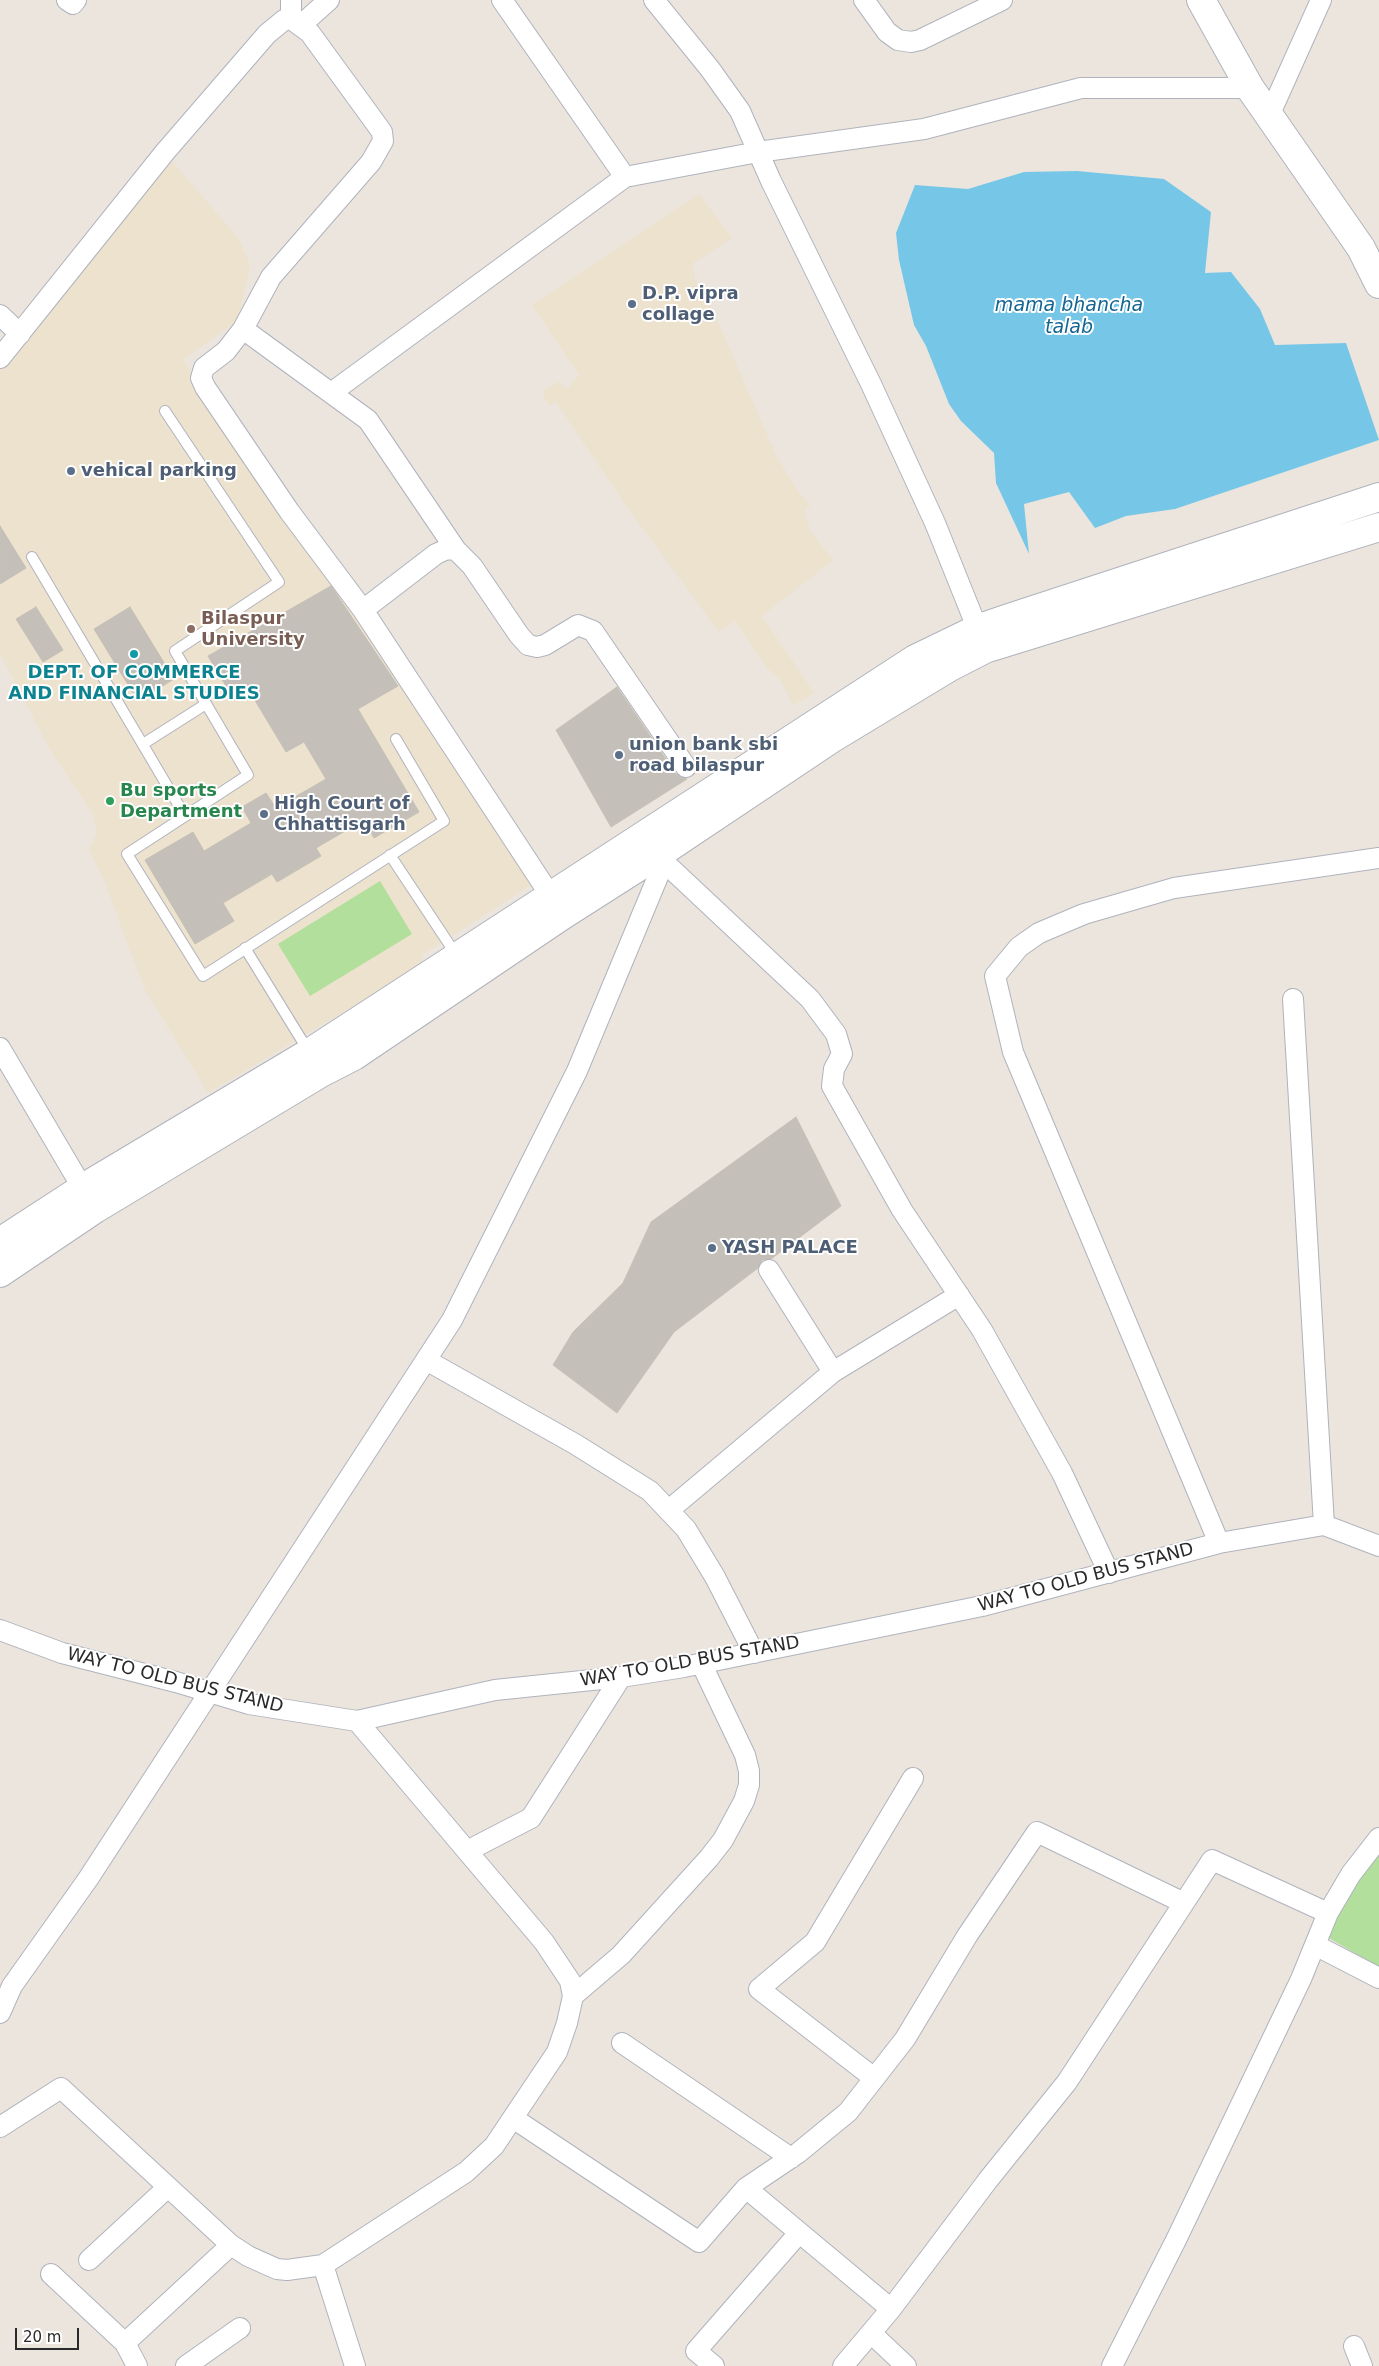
<!DOCTYPE html>
<style>
body{margin:0}
#map{position:relative;width:1379px;height:2366px;overflow:hidden;background:#ebe5dd;font-family:"DejaVu Sans",sans-serif}
canvas{display:block}
.scale{position:absolute;left:15px;top:2328px;width:64px;height:22px;box-sizing:border-box;border:2px solid #2a2a2a;border-top:0;padding-left:6px;font-size:15px;line-height:18px;white-space:nowrap;color:#2a2a2a;-webkit-text-stroke:4px #fff;paint-order:stroke}
</style>
<div id="map">
<canvas width="1379" height="2366"></canvas>
<div class="scale">20 m</div>
</div>
<script>
const g = document.querySelector('canvas').getContext('2d');
g.lineJoin = 'round';
function fill(path, color) { g.fillStyle = color; g.fill(path, 'evenodd'); }
const poly = rows => new Path2D(rows.map(r => 'M' + r).join(''));
function strokePath(path, color, width, dash) { g.strokeStyle = color; g.lineWidth = width; g.lineCap = dash ? 'butt' : 'round'; g.setLineDash(dash || []); g.stroke(path); }
function write(font, color, halo, rows, align = 'center') {
  g.font = font + ' "DejaVu Sans",sans-serif'; g.lineWidth = 4; g.setLineDash([]); g.textBaseline = 'middle'; g.strokeStyle = halo; g.fillStyle = color; for (const [text, x, y, turn = 0] of rows) {
    g.save(); g.translate(x, y); g.rotate((+turn || 0) * Math.PI / 180); g.textAlign = isNaN(turn) ? turn : align; if (halo) g.strokeText(text, 0, 0); g.fillText(text, 0, 0); g.restore();
  }
}
fill(poly([
 [165,153,239,239,250,265,238,320,183,360,226,428,540,879,421,956,425,963,208,1093,144,988,105,883,89,849,97,833,93,815,49,748,0,654,0,340,73,249],
 [699,194,732,238,692,264,698,292,705,292,776,455,797,490,810,505,804,512,811,532,833,560,762,616,814,693,793,705,780,679,767,668,735,621,719,632,624,503,556,402,550,406,543,397,545,389,558,382,567,389,579,375,532,305]
]), '#ece2cd');
fill(poly([
 [380,881,412,934,310,996,278,944],
 [1379,1846,1379,1967,1327,1937,1328,1913]
]), '#b2df9c');
fill(poly([
 [1077,171,1164,179,1211,212,1205,273,1231,272,1260,309,1275,345,1346,343,1379,440,1175,509,1126,516,1095,528,1069,492,1024,504,1029,554,996,483,994,453,961,421,949,404,926,346,914,325,899,260,896,233,915,185,968,189,1024,172]
]), '#76c7e7');
const building = poly([
 [0,526,26,568,0,584,0,526],
 [331,586,398,686,358,709,419,812,374,838,364,820,316,848,321,856,277,882,272,874,223,903,234,921,195,944,145,860,193,832,204,851,251,823,242,807,266,793,276,808,326,779,304,742,286,752,250,692,235,701,208,656,331,586],
 [36,607,63,650,43,662,16,619,36,607],
 [130,607,174,679,138,701,94,629,130,607],
 [617,687,676,774,687,779,611,827,556,730,617,687],
 [796,1117,841,1206,771,1259,762,1260,758,1268,674,1332,617,1413,553,1365,573,1332,623,1283,651,1222,796,1117]
]);
fill(building, '#c4bfb8');
strokePath(building, '#c6c1b7', 1);
const lane = poly([
 [165,411,279,582,175,651,248,775,127,854,203,976,444,821,396,739],
 [32,557,185,816],
 [143,744,206,704],
 [390,855,457,956],
 [245,948,309,1052]
]);
const street = poly([
 [67,0,73,4,76,0],
 [502,0,625,177,758,152,924,129,1081,88,1250,88],
 [654,0,710,69,740,111,771,181,871,384,935,523,982,640],
 [864,0,887,32,898,40,911,42,920,40,1002,0],
 [291,19,291,0],
 [301,25,329,0],
 [1269,116,1321,0],
 [0,315,20,334],
 [243,329,368,420,456,550],
 [0,358,165,152,267,34,284,20,291,19,310,33,382,132,383,141,371,162,271,277,243,329,226,351,204,368,201,378,205,387,289,511,363,610,550,895],
 [331,393,625,177],
 [363,610,436,554,447,549,456,550,472,566,519,635,528,645,537,647,545,645,578,625,593,631,686,767],
 [664,862,810,999,836,1034,842,1054,834,1069,832,1086,902,1210,982,1330,1062,1473,1109,1573],
 [1293,999,1324,1525],
 [0,1048,89,1199],
 [769,1270,833,1372],
 [426,1360,575,1444,650,1491,686,1529,715,1577,754,1653],
 [669,1510,833,1372,959,1295],
 [1219,1543,1013,1052,995,976,1019,947,1039,933,1084,914,1174,888,1379,858],
 [0,1630,62,1653,176,1682,249,1704,357,1721,495,1690,621,1677,684,1667,982,1606,1219,1543,1324,1525,1379,1546],
 [469,1850,531,1818,621,1677],
 [1315,1945,1379,1978],
 [573,1996,621,1955,709,1858,723,1840,744,1801,749,1785,749,1771,745,1755,701,1663],
 [0,2013,12,1986,88,1879,452,1320,577,1071,664,862,668,848],
 [622,2043,791,2158],
 [874,2078,759,1989,815,1942,913,1778],
 [513,2118,699,2242,746,2188],
 [0,2127,61,2088,231,2245,248,2256,277,2269,287,2270,323,2265,466,2172,494,2146,557,2052,567,2023,573,1996,570,1981,544,1942,357,1721],
 [89,2260,168,2187],
 [323,2265,355,2366],
 [51,2274,125,2343],
 [891,2309,746,2188,798,2153,848,2112,905,2039,967,1936,1037,1832,1184,1903],
 [871,2333,906,2366],
 [1354,2346,1362,2366],
 [137,2366,125,2343,231,2245],
 [186,2366,240,2328],
 [714,2366,696,2351,799,2233],
 [843,2366,891,2309,988,2180,1067,2082,1212,1860,1328,1913],
 [1112,2366,1176,2240,1301,1979,1328,1913,1351,1874,1379,1838]
]);
const secondary = poly([
 [1201,0,1250,88,1361,248,1379,284],
 [0,1242,83,1188,309,1053,915,659,977,629,1009,618,1379,497],
 [0,1273,95,1209,321,1073,354,1056,563,915,668,848,831,739,950,667,985,649,1379,527]
]);
strokePath(lane, '#b0b3bd', 12);
strokePath(street, '#b0b3bd', 22);
strokePath(secondary, '#b0b3bd', 30);
strokePath(lane, '#fff', 10);
strokePath(street, '#fff', 20);
strokePath(secondary, '#fff', 28);
for (const [x, y, r, color] of [
 [632,304,5,"#5c6f8a"],
 [71,471,5,"#5c6f8a"],
 [191,629,5,"#8d6e63"],
 [134,654,5,"#0f9aa8"],
 [619,755,5,"#5c6f8a"],
 [110,801,5,"#2e9e5b"],
 [264,814,5,"#5c6f8a"],
 [712,1248,5,"#5c6f8a"]
]) { const dot = new Path2D(); dot.arc(x, y, r, 0, 2 * Math.PI); g.fillStyle = color; g.fill(dot); strokePath(dot, '#fff', 2); }
write('bold 18px', '#4e5e75', '#fff', [
 ["D.P. vipra",642,294],
 ["collage",642,315],
 ["vehical parking",81,471],
 ["union bank sbi",629,745],
 ["road bilaspur",629,766],
 ["High Court of",274,804],
 ["Chhattisgarh",274,825],
 ["YASH PALACE",722,1248]
], 'left');
write('bold 18px', '#785e54', '#fff', [
 ["Bilaspur",201,619],
 ["University",201,640]
], 'left');
write('bold 18px', '#0d838f', '#fff', [
 ["DEPT. OF COMMERCE",134,673],
 ["AND FINANCIAL STUDIES",134,694]
]);
write('bold 18px', '#27864d', '#fff', [
 ["Bu sports",120,791],
 ["Department",120,812]
], 'left');
write('18px', '#2a2a2a', '#fff', [
 ["WAY TO OLD BUS STAND",1086,1578,-15],
 ["WAY TO OLD BUS STAND",690,1662,-10],
 ["WAY TO OLD BUS STAND",175,1681,14]
]);
write('italic 19px', '#156593', '#fff', [
 ["mama bhancha",1069,306],
 ["talab",1069,328]
]);
</script>
